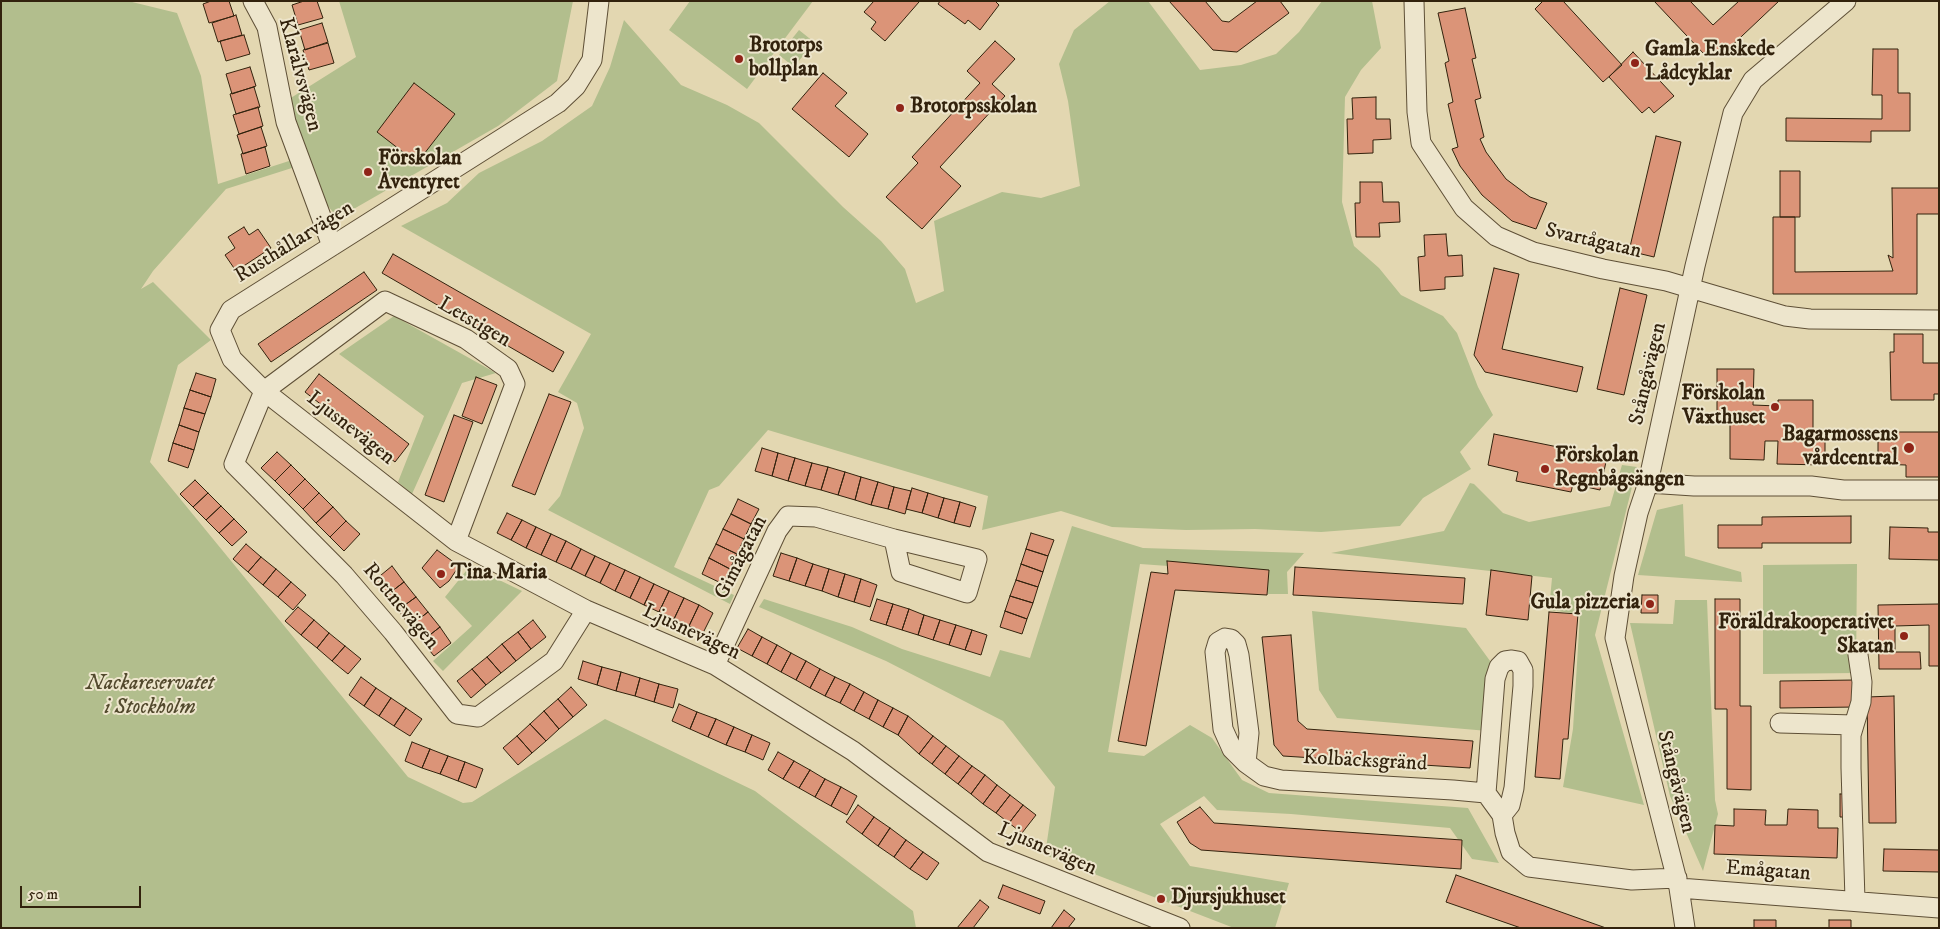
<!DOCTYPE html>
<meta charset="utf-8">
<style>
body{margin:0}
#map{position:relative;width:1940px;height:929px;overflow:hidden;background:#e3d7b1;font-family:"IM FELL DW Pica",serif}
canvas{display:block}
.frame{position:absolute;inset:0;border:2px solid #32220d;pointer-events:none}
.scale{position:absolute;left:20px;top:886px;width:121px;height:22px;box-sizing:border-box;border:2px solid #32220d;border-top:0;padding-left:6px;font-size:15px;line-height:18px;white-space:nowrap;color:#32220d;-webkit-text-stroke:4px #ede5cc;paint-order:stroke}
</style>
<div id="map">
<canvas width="1940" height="929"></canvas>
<div class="frame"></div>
<div class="scale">50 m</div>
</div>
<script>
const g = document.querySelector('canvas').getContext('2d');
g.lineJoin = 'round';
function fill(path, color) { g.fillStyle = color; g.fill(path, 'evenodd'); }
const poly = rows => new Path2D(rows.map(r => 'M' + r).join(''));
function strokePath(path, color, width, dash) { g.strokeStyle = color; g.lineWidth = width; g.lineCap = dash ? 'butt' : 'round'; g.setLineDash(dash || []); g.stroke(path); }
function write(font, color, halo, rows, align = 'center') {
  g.font = font + ' "IM FELL DW Pica",serif'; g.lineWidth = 4; g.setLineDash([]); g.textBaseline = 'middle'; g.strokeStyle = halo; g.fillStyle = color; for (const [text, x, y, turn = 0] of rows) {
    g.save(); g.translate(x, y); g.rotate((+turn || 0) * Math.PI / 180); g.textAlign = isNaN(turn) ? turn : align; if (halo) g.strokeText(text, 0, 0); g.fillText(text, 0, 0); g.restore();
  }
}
fill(poly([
 [1,1,128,1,177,13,201,76,218,184,289,161,278,106,356,57,339,1,573,1,557,81,498,126,338,218,295,167,226,189,153,271,141,289,153,282,211,340,178,365,150,462,408,777,463,803,472,802,605,719,755,791,913,911,916,928,1,928],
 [690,1,813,1,747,89,669,30],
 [1110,1,1148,1,1200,70,1241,65,1276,54,1299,32,1322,1,1372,1,1381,48,1361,70,1345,97,1342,202,1354,246,1379,268,1401,295,1443,316,1457,333,1478,387,1493,415,1460,452,1471,469,1423,498,1400,526,1321,532,1255,529,1186,530,1112,527,1061,511,982,530,988,496,768,430,719,486,709,490,674,567,734,595,730,604,548,510,560,496,584,428,577,403,558,392,591,334,401,226,447,203,479,173,542,141,592,106,610,67,624,20,681,85,727,105,759,123,843,207,881,241,905,269,916,303,944,291,934,221,1002,192,1041,198,1080,186,1068,101,1059,64,1074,30],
 [799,30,814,42,794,67,779,55],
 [394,316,496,373,462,383,412,494,398,482,424,416,339,354],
 [1622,465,1637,467,1595,635,1644,805,1563,787,1573,729,1580,614,1549,610,1552,578,1331,553,1444,531,1470,483,1474,484,1503,513,1529,522,1610,506],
 [1683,504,1685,556,1741,572,1742,582,1638,575,1657,510],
 [1072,526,1143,548,1304,553,1287,572,1288,594,1268,594,1268,573,1140,564,1108,752,1144,756,1190,725,1212,738,1242,780,1269,793,1468,808,1499,863,1472,859,1450,828,1291,814,1217,810,1204,796,1160,824,1190,866,1289,883,1275,928,1234,928,1045,855,1055,787,1003,721,886,661,759,607,764,599,852,627,902,649,990,677,1000,650,1030,658],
 [1857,564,1856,673,1763,674,1763,565],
 [470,566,522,591,443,671,433,661,472,626,445,597],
 [1675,600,1707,600,1715,800,1718,814,1703,871,1670,796,1630,623,1673,624],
 [1312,611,1466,628,1493,665,1488,731,1337,718,1319,690]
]), '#b2be8d');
const building = poly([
 [211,1,229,1,234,16,209,23,203,4,211,1],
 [304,1,317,1,323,18,298,25,292,5,304,1],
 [874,1,919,1,919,2,885,41,871,29,876,22,864,12,874,1],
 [940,1,995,1,999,5,980,30,968,20,965,24,938,4,940,1],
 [1169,1,1205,1,1222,21,1229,22,1257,1,1280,1,1289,13,1237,52,1213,50,1169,1],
 [1543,1,1563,1,1622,65,1603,82,1535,9,1543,1],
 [1654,1,1690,1,1713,25,1739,1,1779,1,1724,53,1703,53,1654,1],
 [1465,8,1476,58,1472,59,1481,98,1475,100,1484,137,1480,139,1486,152,1506,179,1530,197,1547,203,1536,229,1512,221,1482,195,1460,166,1452,149,1458,147,1448,104,1453,102,1445,63,1449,61,1438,13,1465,8],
 [236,15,242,35,218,42,212,23,236,15],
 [322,23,328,42,305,50,299,30,322,23],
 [244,35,250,54,226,61,220,41,244,35],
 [995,41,1015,59,992,84,1005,96,940,167,961,186,922,229,886,197,918,163,912,157,980,83,967,71,995,41],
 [328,43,334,63,309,70,303,50,328,43],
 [1873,49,1898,49,1898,93,1910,93,1910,131,1871,131,1871,142,1786,141,1786,118,1882,119,1882,95,1872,95,1873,49],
 [1633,52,1674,96,1654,113,1649,107,1642,113,1609,77,1633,52],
 [250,67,256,86,232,94,226,74,250,67],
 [823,73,847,93,835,106,868,134,849,157,792,109,823,73],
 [414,83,455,114,417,163,377,132,414,83],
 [254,87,260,107,236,114,230,94,254,87],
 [1376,97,1376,119,1390,119,1391,139,1373,140,1373,153,1348,154,1347,119,1353,119,1352,98,1376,97],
 [258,107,263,126,239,134,233,115,258,107],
 [261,127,267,146,243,154,237,135,261,127],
 [1656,136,1681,142,1654,257,1629,251,1656,136],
 [265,147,270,166,246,174,241,154,265,147],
 [1780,171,1800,171,1800,217,1780,217,1780,171],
 [1360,182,1382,182,1383,202,1399,202,1400,222,1379,223,1380,237,1356,237,1355,203,1360,203,1360,182],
 [1892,188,1939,188,1939,214,1917,214,1917,294,1773,294,1773,217,1795,217,1795,272,1893,271,1888,255,1893,258,1892,188],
 [244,227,249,235,258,229,271,248,236,271,225,255,235,248,228,237,244,227],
 [1446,234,1448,256,1462,255,1463,276,1445,277,1445,289,1420,291,1418,257,1425,256,1424,235,1446,234],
 [393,254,564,352,553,372,382,273,393,254],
 [1494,268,1519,274,1502,349,1583,367,1577,392,1485,372,1474,355,1494,268],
 [364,272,377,290,271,362,258,344,364,272],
 [1620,288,1647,295,1624,395,1597,389,1620,288],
 [1894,334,1923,334,1923,363,1939,363,1939,394,1934,394,1934,400,1891,400,1890,352,1894,352,1894,334],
 [1717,369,1754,369,1753,405,1778,406,1778,400,1813,400,1813,431,1825,431,1825,465,1777,464,1778,441,1765,441,1764,460,1730,459,1730,415,1717,415,1717,369],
 [196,373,216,379,211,397,190,390,196,373],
 [319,374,409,444,395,462,305,392,319,374],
 [476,377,497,385,482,424,462,416,476,377],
 [190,390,211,397,205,414,184,408,190,390],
 [549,394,571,402,535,495,512,486,549,394],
 [184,408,205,414,199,432,179,425,184,408],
 [454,415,473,422,444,502,425,495,454,415],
 [179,425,199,432,194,450,173,443,179,425],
 [1878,432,1939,432,1939,477,1906,477,1906,465,1878,464,1878,432],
 [1494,434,1607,457,1600,490,1573,484,1571,492,1516,481,1518,472,1488,465,1494,434],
 [173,443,194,450,188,468,168,461,173,443],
 [762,448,778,453,772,476,755,471,762,448],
 [277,452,291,465,275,481,261,468,277,452],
 [778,453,795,458,788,481,772,476,778,453],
 [795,458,812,463,805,486,788,481,795,458],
 [812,463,828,467,821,490,805,486,812,463],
 [291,465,305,479,289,495,275,481,291,465],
 [828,467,845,472,838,495,821,490,828,467],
 [845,472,861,477,855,500,838,495,845,472],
 [861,477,878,482,871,505,855,500,861,477],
 [305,479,319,493,303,509,289,495,305,479],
 [195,480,208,493,193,507,180,494,195,480],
 [878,482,894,487,888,509,871,505,878,482],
 [894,487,911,491,905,514,888,509,894,487],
 [912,488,928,493,922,513,906,509,912,488],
 [208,493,221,506,206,520,193,507,208,493],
 [319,493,333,507,316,523,303,509,319,493],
 [928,493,944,498,938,518,922,513,928,493],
 [944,498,960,502,954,523,938,518,944,498],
 [738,499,759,509,751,524,731,514,738,499],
 [960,502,976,507,970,527,954,523,960,502],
 [221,506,234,519,219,533,206,520,221,506],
 [333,507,346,521,330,537,316,523,333,507],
 [507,513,522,520,511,540,497,533,507,513],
 [731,514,751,524,744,539,723,529,731,514],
 [1851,516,1851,543,1762,543,1762,548,1718,548,1718,525,1762,525,1762,517,1851,516],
 [234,519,247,532,232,546,219,533,234,519],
 [522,520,536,527,526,548,511,540,522,520],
 [346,521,360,534,344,551,330,537,346,521],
 [536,527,551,534,541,555,526,548,536,527],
 [1890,527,1928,528,1928,532,1939,532,1939,560,1889,559,1890,527],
 [723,529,744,539,737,554,716,544,723,529],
 [1031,533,1054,540,1048,556,1026,549,1031,533],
 [551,534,566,541,556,562,541,555,551,534],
 [566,541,581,549,571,569,556,562,566,541],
 [246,544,261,557,248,572,233,559,246,544],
 [716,544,737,554,730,569,709,558,716,544],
 [581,549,595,556,585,576,571,569,581,549],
 [1026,549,1048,556,1043,572,1021,564,1026,549],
 [437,550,459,566,449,581,440,588,422,568,437,550],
 [781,553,797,558,789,581,773,576,781,553],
 [595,556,610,563,600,583,585,576,595,556],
 [261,557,276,569,263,585,248,572,261,557],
 [709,558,730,569,723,584,702,574,709,558],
 [797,558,813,564,805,586,789,581,797,558],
 [1167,561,1269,570,1267,595,1175,590,1146,746,1118,741,1151,572,1168,574,1167,561],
 [610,563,625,570,615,591,600,583,610,563],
 [813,564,829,569,822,591,805,586,813,564],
 [1021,564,1043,572,1038,587,1016,580,1021,564],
 [392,566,404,582,387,595,375,580,392,566],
 [1295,567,1465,578,1463,604,1293,595,1295,567],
 [276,569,291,582,278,597,263,585,276,569],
 [829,569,845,574,838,597,822,591,829,569],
 [625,570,640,577,630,598,615,591,625,570],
 [1491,570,1532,576,1528,620,1486,615,1491,570],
 [845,574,861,579,854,602,838,597,845,574],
 [640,577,654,584,644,605,630,598,640,577],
 [861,579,877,585,870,607,854,602,861,579],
 [1016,580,1038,587,1033,603,1010,596,1016,580],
 [291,582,306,595,293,610,278,597,291,582],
 [404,582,416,597,398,610,387,595,404,582],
 [654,584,669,591,659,612,644,605,654,584],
 [669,591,684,598,674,619,659,612,669,591],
 [1642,595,1658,595,1658,613,1641,613,1642,595],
 [1010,596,1033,603,1027,619,1005,611,1010,596],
 [416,597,428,612,410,626,398,610,416,597],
 [684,598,699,605,689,626,674,619,684,598],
 [877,599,893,604,886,625,870,620,877,599],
 [1715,599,1740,599,1740,706,1751,706,1751,790,1727,789,1727,709,1715,709,1715,599],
 [893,604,909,609,902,630,886,625,893,604],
 [1939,604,1939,666,1929,666,1929,625,1895,626,1895,652,1920,652,1921,669,1879,669,1878,605,1939,604],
 [699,605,713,613,703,633,689,626,699,605],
 [298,607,314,620,301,635,285,621,298,607],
 [909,609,924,615,918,635,902,630,909,609],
 [1005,611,1027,619,1022,634,1000,627,1005,611],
 [428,612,440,627,422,641,410,626,428,612],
 [1549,612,1578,614,1568,739,1563,739,1560,779,1535,777,1549,612],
 [924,615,940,620,933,640,918,635,924,615],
 [314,620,329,633,317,648,301,635,314,620],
 [533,620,546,637,531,649,518,632,533,620],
 [940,620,956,625,949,645,933,640,940,620],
 [956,625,972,630,965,650,949,645,956,625],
 [440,627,451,643,434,656,422,641,440,627],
 [748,629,762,637,752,656,737,648,748,629],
 [972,630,987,635,981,655,965,650,972,630],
 [518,632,531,649,516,661,502,644,518,632],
 [329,633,345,646,332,661,317,648,329,633],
 [1291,635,1298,721,1307,729,1473,741,1470,768,1283,756,1274,745,1262,637,1291,635],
 [762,637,777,645,767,664,752,656,762,637],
 [502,644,516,661,501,673,487,657,502,644],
 [777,645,791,653,781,672,767,664,777,645],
 [345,646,361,659,348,674,332,661,345,646],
 [791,653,806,661,796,680,781,672,791,653],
 [487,657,501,673,486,685,472,669,487,657],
 [583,661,602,667,597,685,578,679,583,661],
 [806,661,820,669,810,688,796,680,806,661],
 [602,667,621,672,616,691,597,685,602,667],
 [472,669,486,685,471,698,457,681,472,669],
 [820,669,835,677,825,696,810,688,820,669],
 [621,672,640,678,635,696,616,691,621,672],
 [361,677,376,688,364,706,349,695,361,677],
 [835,677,850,684,840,703,825,696,835,677],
 [640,678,659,684,654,702,635,696,640,678],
 [1856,680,1856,707,1780,708,1780,681,1856,680],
 [659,684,678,689,673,708,654,702,659,684],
 [850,684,864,692,854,711,840,703,850,684],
 [571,687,587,705,573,717,558,699,571,687],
 [376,688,391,698,379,716,364,706,376,688],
 [864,692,878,700,869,719,854,711,864,692],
 [1894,696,1896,823,1869,823,1867,697,1894,696],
 [391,698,406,708,394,726,379,716,391,698],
 [558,699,573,717,559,729,544,711,558,699],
 [878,700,893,708,883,727,869,719,878,700],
 [679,704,697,712,690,729,672,721,679,704],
 [406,708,422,719,410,736,394,726,406,708],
 [893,708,908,716,898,735,883,727,893,708],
 [544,711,559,729,546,741,530,724,544,711],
 [697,712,716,719,708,737,690,729,697,712],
 [908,716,933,736,919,754,898,735,908,716],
 [716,719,734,727,726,745,708,737,716,719],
 [530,724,546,741,532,753,517,736,530,724],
 [734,727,752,735,745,752,726,745,734,727],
 [752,735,770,743,763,760,745,752,752,735],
 [517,736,532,753,518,765,503,748,517,736],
 [933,736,946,746,932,764,919,754,933,736],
 [412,742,430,749,422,768,405,761,412,742],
 [946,746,959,756,945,774,932,764,946,746],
 [430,749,448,756,440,774,422,768,430,749],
 [778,752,794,761,783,779,768,770,778,752],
 [448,756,465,762,458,781,440,774,448,756],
 [959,756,972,766,958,784,945,774,959,756],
 [794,761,810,770,799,788,783,779,794,761],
 [465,762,483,769,476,788,458,781,465,762],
 [972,766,985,775,971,794,958,784,972,766],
 [810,770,825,779,815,797,799,788,810,770],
 [985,775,997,785,983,804,971,794,985,775],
 [825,779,841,787,831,806,815,797,825,779],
 [997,785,1010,795,996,813,983,804,997,785],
 [841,787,857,796,847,815,831,806,841,787],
 [1840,794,1850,794,1850,817,1840,817,1840,794],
 [1010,795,1023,805,1009,823,996,813,1010,795],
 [858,805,874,817,862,834,846,822,858,805],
 [1023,805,1036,815,1022,833,1009,823,1023,805],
 [1200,807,1214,823,1462,840,1461,869,1201,850,1190,843,1177,822,1200,807],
 [1734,809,1766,810,1765,825,1787,825,1788,809,1818,810,1818,828,1838,828,1837,858,1714,854,1715,825,1734,826,1734,809],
 [874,817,890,828,878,846,862,834,874,817],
 [890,828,906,840,894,857,878,846,890,828],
 [906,840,923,852,910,869,894,857,906,840],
 [1884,849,1939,850,1939,872,1883,871,1884,849],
 [923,852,939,863,927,880,910,869,923,852],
 [1456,875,1482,884,1606,928,1521,928,1446,902,1456,875],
 [1003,885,1045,901,1040,914,998,898,1003,885],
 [980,900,989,907,973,928,957,928,980,900],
 [1064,910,1075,919,1068,928,1051,928,1064,910],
 [1754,920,1776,920,1776,928,1754,928,1754,920],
 [1829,920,1851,920,1851,928,1829,928,1829,920]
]);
fill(building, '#db9478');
strokePath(building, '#32220d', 1);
const minor = poly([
 [253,1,267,27,286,122,332,246],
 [599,1,592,60,576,86,558,103,231,310,220,330,232,359,264,391,456,541,586,610,715,665,853,751,988,852,1180,928],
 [1414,1,1417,112,1421,143,1464,208,1496,236,1533,252,1603,269,1666,281,1785,316,1810,319,1939,320],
 [1648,483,1694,486,1811,486,1843,490,1939,490],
 [456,541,515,384,508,369,466,339,385,301,264,391,234,464,344,575,393,632,457,714,478,717,554,661,586,610],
 [715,665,777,531,788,516,816,517,894,539,977,559,967,593,901,572,894,539],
 [1780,723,1854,725,1861,702,1862,682,1858,655],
 [1854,725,1851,735,1851,768,1855,900],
 [1246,763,1249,733,1239,655,1236,644,1231,639,1225,638,1218,642,1215,652,1223,729,1232,749,1246,763,1264,776,1281,780,1453,790,1486,793],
 [1502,815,1486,793,1495,679,1499,667,1505,661,1512,660,1518,661,1523,670,1523,686,1514,788,1510,805,1502,815,1505,833,1511,852,1529,867,1632,880,1677,878],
 [1679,888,1939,908],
 [1685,928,1679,888,1615,638,1624,576,1638,513,1648,483,1695,266,1733,113,1753,80,1846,1]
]);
strokePath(minor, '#5e4f36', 21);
strokePath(minor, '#ede5cc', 19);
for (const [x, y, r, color] of [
 [739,59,5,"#8f2418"],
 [1635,63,5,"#8f2418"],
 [900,108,5,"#8f2418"],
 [368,172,5,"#8f2418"],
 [1775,407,5,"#8f2418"],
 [1909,448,6,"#8f2418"],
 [1545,469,5,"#8f2418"],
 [441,574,5,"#8f2418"],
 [1650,604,5,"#8f2418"],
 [1904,636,5,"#8f2418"],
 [1161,899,5,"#8f2418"]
]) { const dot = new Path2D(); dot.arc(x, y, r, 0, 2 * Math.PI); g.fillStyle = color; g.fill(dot); strokePath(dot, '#ede5cc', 2); }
write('bold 21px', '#32220d', '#ede5cc', [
 ["Brotorps",749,47],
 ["bollplan",749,71],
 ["Gamla Enskede",1645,51],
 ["Lådcyklar",1645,75],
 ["Brotorpsskolan",910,108],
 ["Förskolan",378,160],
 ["Äventyret",378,184],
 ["Förskolan",1765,395,"right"],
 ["Växthuset",1765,419,"right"],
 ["Bagarmossens",1898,436,"right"],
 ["vårdcentral",1898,460,"right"],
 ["Förskolan",1555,457],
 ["Regnbågsängen",1555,481],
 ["Tina Maria",451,574],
 ["Gula pizzeria",1640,604,"right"],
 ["Föräldrakooperativet",1894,624,"right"],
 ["Skatan",1894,648,"right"],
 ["Djursjukhuset",1171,899]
], 'left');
write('21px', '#32220d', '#ede5cc', [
 ["Klarälvsvägen",299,75,75],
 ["Svartågatan",1593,242,13],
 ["Rusthållarvägen",295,243,-32],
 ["Letstigen",474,323,30],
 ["Stångåvägen",1649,374,-77],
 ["Ljusnevägen",350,429,38],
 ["Gimågatan",742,558,-63],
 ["Rottnevägen",400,607,50],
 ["Ljusnevägen",691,633,25],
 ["Kolbäcksgränd",1365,762,3],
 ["Stångåvägen",1675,782,76],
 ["Ljusnevägen",1047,850,23],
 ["Emågatan",1768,872,4]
]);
write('italic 21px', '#52492d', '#ede5cc', [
 ["Nackareservatet",150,685],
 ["i Stockholm",150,709]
]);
</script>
